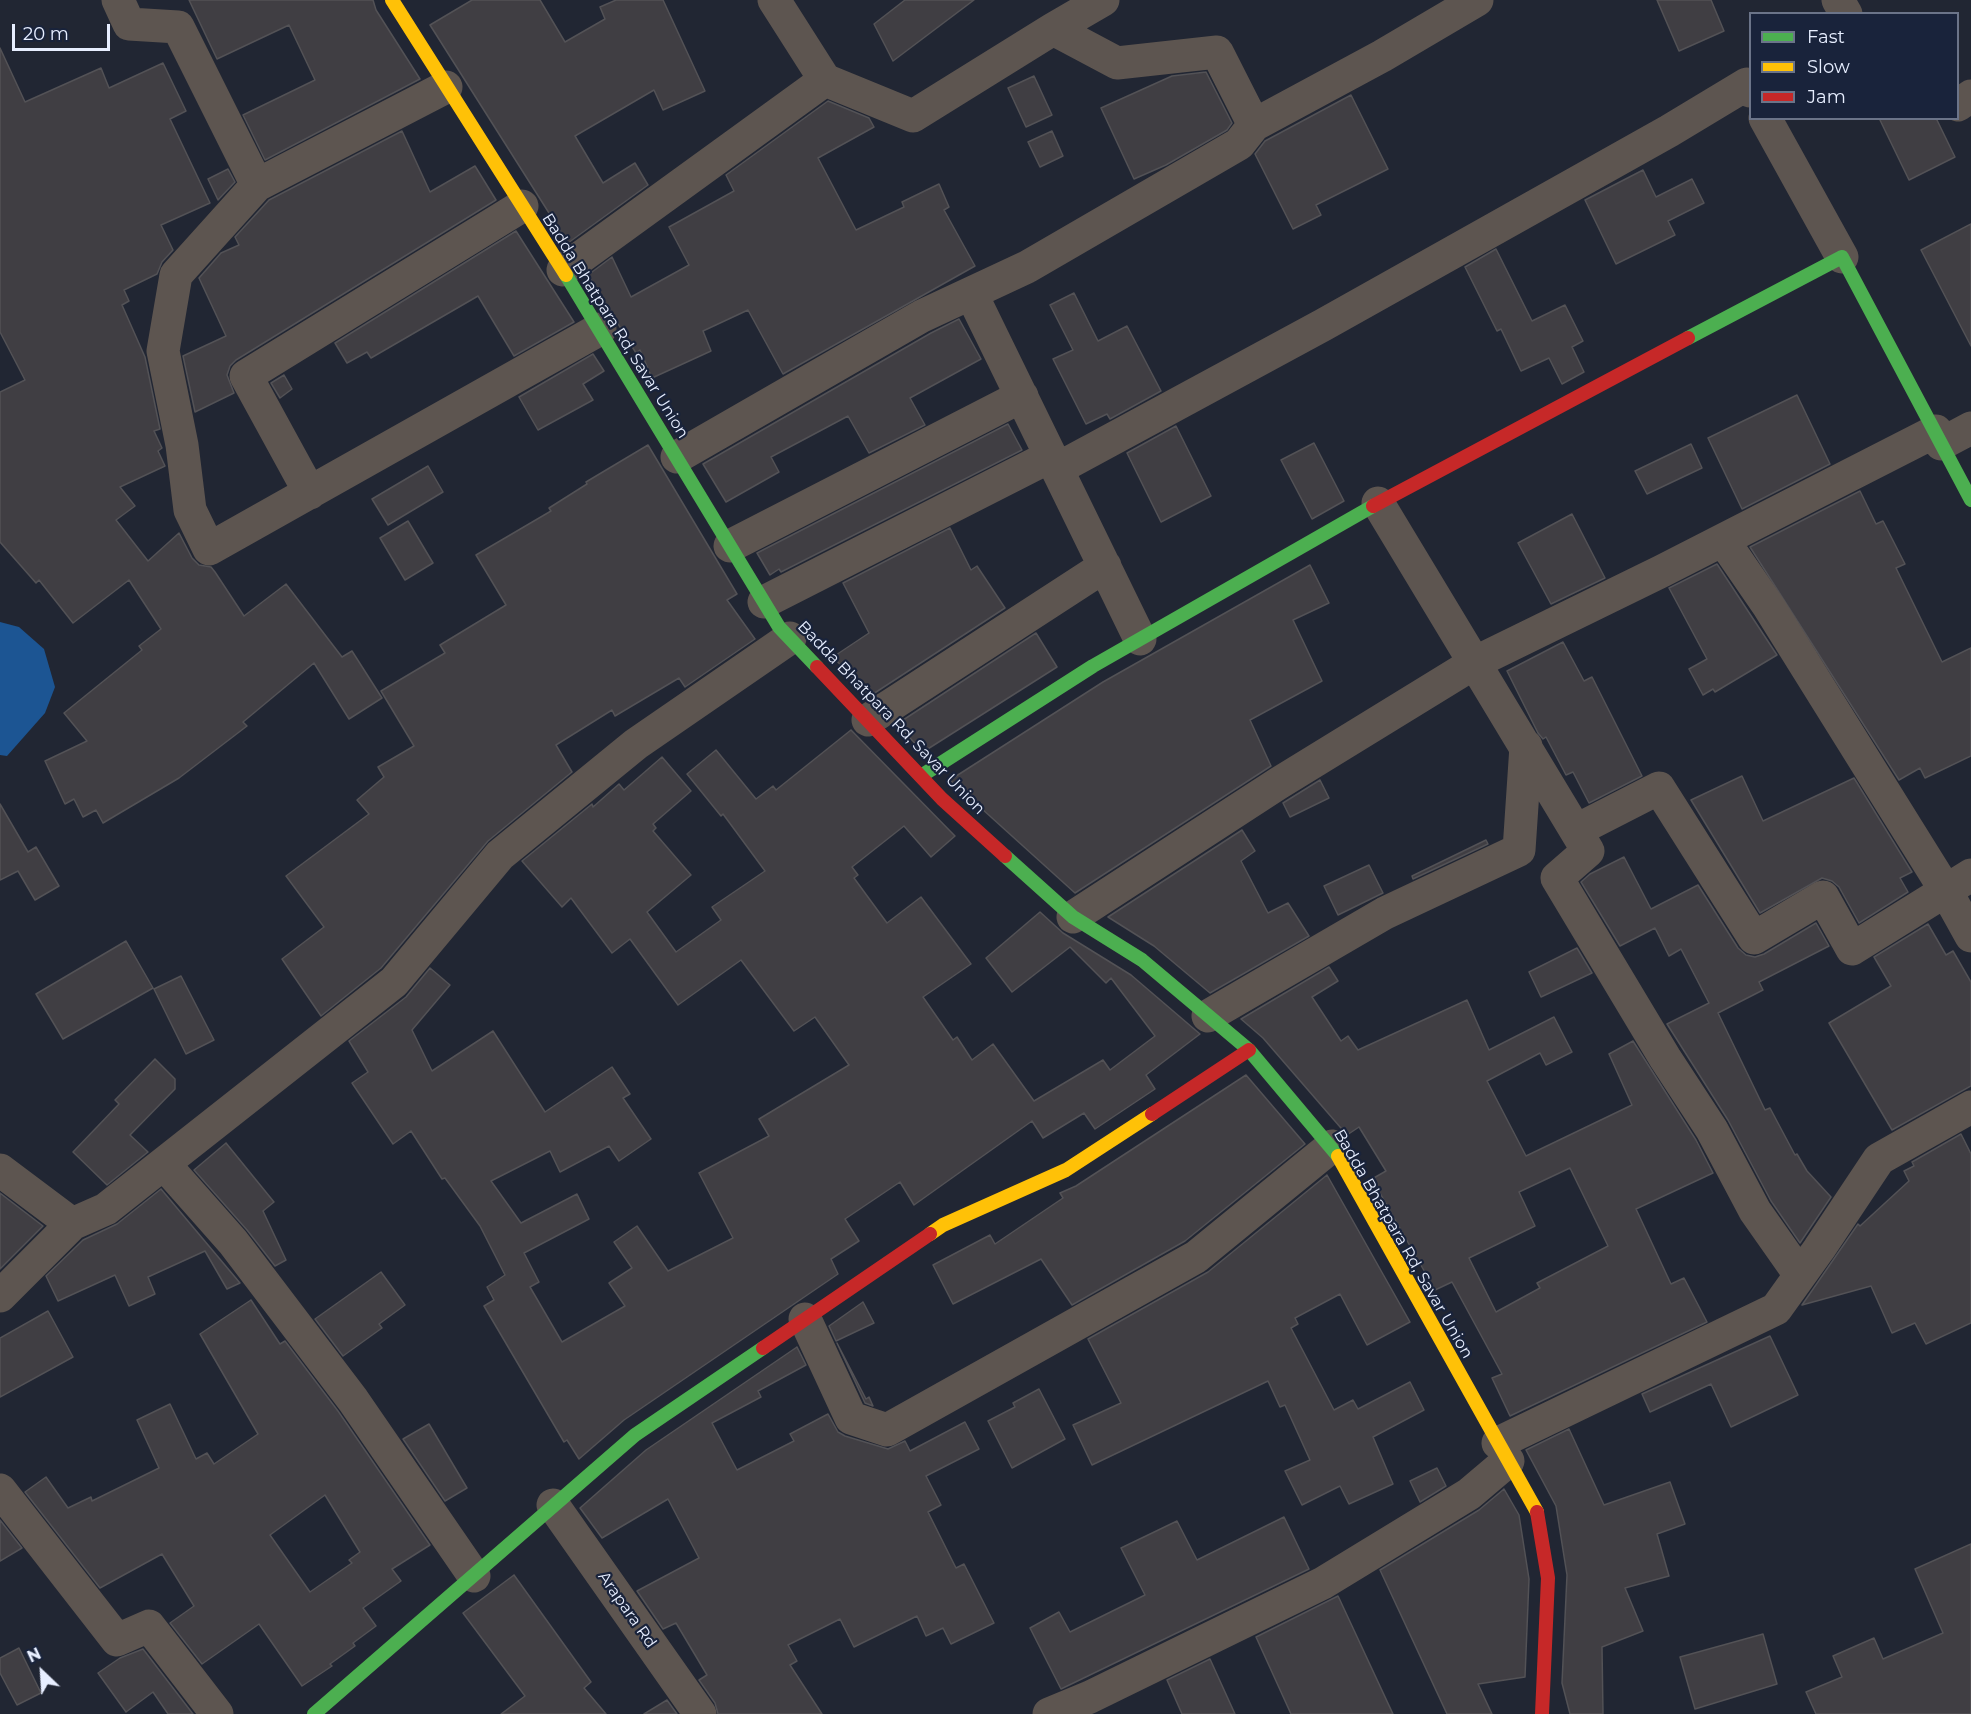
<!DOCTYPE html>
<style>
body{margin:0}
#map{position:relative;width:1971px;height:1714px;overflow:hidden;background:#212633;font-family:Montserrat,sans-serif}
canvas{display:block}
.legend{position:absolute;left:1749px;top:12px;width:210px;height:108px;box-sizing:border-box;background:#19233b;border:2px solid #6b7489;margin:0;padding:8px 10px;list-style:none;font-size:18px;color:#e7eeff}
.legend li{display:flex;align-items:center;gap:12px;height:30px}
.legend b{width:30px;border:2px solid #6b7489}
.north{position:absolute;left:12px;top:1642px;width:60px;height:60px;-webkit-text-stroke:4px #19233b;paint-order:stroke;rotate:335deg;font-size:16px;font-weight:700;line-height:24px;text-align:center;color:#e7eeff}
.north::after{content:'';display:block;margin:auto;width:21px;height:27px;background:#e7eeff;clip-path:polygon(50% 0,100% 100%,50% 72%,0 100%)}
.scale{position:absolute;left:12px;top:24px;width:98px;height:27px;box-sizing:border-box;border:3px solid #e7eeff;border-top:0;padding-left:8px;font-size:18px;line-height:21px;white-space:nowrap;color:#e7eeff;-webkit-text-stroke:4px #19233b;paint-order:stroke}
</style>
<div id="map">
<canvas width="1971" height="1714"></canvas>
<ul class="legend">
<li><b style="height:8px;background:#4caf50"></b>Fast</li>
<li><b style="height:8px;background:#ffc107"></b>Slow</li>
<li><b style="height:8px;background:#c62828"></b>Jam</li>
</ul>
<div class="north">N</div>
<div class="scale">20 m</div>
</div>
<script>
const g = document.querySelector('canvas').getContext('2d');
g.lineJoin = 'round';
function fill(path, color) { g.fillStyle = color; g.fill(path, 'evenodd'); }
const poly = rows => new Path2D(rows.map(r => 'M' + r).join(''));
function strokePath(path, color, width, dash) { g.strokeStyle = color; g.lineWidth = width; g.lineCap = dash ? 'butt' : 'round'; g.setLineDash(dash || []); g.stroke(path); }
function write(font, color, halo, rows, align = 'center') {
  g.font = font + ' Montserrat,sans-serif'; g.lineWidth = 4.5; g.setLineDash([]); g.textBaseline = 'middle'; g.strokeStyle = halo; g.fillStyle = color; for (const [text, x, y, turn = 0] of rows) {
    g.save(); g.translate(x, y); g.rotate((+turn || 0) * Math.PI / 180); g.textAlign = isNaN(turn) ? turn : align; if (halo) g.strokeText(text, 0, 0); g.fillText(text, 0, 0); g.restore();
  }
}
fill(poly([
 [0,622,19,627,44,649,55,687,45,713,7,756,0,755]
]), '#1c5593');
const building = poly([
 [189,0,373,0,376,10,420,79,265,160,243,115,315,80,289,25,217,59,189,0],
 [472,0,540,0,565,42,605,19,600,7,616,0,663,0,705,91,663,110,654,90,575,136,603,183,635,163,648,185,568,243,430,25,472,0],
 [905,0,974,0,893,61,874,24,905,0],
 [1657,0,1711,0,1724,31,1679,51,1657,0],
 [0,48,25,102,101,68,109,88,163,63,186,111,170,119,210,203,161,225,173,250,162,262,157,274,124,290,129,301,122,305,145,357,160,429,154,431,162,448,158,451,165,466,120,487,135,506,116,520,148,561,179,533,192,558,199,565,211,567,215,572,244,616,286,584,342,657,352,651,382,698,349,719,314,663,243,722,247,726,179,778,103,823,96,810,83,817,74,799,65,804,45,761,87,741,64,713,142,650,139,646,161,629,129,580,73,623,39,580,36,583,0,542,0,392,25,380,0,332,0,48],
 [1206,72,1232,123,1227,130,1166,165,1134,179,1101,108,1172,76,1206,72],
 [1034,76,1052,115,1026,127,1008,88,1034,76],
 [1351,95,1388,169,1316,205,1321,215,1293,229,1255,154,1265,141,1351,95],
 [828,101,869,118,874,127,818,158,856,230,904,207,902,202,939,184,949,207,944,210,975,266,783,374,748,310,703,331,711,351,652,378,640,350,636,353,588,275,612,257,631,297,689,265,669,227,734,191,726,175,828,101],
 [1879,118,1936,118,1955,157,1909,180,1879,118],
 [402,131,430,192,475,166,496,200,236,360,230,366,227,375,234,393,195,412,183,356,226,336,199,278,221,253,239,245,235,237,269,200,402,131],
 [1052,131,1063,156,1040,167,1028,142,1052,131],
 [228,169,235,182,218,200,208,179,228,169],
 [1643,170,1656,197,1692,179,1704,203,1668,221,1675,235,1616,264,1585,200,1643,170],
 [1971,224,1971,346,1921,250,1971,224],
 [516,231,574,322,514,356,478,296,371,358,367,352,347,363,335,343,516,231],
 [1496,249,1532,321,1565,305,1583,341,1572,347,1584,372,1562,384,1549,358,1521,371,1501,329,1497,331,1465,267,1496,249],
 [1074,293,1098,341,1127,326,1161,391,1110,419,1107,414,1086,424,1053,359,1073,350,1050,305,1074,293],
 [959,319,981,359,910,398,925,425,869,453,848,416,771,457,779,472,726,502,703,464,931,333,959,319],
 [593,354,604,371,583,384,593,400,538,430,519,397,593,354],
 [284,375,292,389,280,398,271,383,284,375],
 [1797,395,1830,464,1742,509,1708,438,1797,395],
 [1008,424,1022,450,781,572,779,569,770,575,757,553,1008,424],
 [1176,426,1211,496,1161,522,1127,453,1176,426],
 [1314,443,1344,501,1312,519,1281,460,1314,443],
 [1691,444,1702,468,1647,494,1635,471,1691,444],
 [648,445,737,594,727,600,755,639,685,687,679,678,615,716,612,710,556,745,572,772,488,841,381,968,321,1016,282,959,324,927,286,876,369,814,357,800,384,777,378,767,414,746,381,691,445,653,440,645,506,605,476,555,551,511,549,508,587,484,586,482,648,445],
 [428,466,443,492,388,525,372,499,428,466],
 [1860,491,1876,524,1883,521,1905,564,1896,568,1942,662,1971,648,1971,756,1925,778,1920,768,1899,780,1750,547,1860,491],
 [1572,514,1605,578,1551,604,1518,543,1572,514],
 [408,521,433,563,405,580,380,538,408,521],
 [950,528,971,570,977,566,1005,608,870,696,833,657,869,633,843,583,950,528],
 [1717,564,1777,655,1715,692,1713,689,1703,695,1689,669,1707,659,1669,588,1717,564],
 [1310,565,1329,603,1293,620,1322,681,1250,720,1271,766,1075,893,950,780,1103,682,1310,565],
 [1036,633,1057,667,923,752,897,724,1036,633],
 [1563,642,1584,681,1592,677,1642,776,1589,803,1573,772,1566,775,1546,737,1543,739,1538,733,1507,671,1563,642],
 [851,730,955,836,931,857,904,826,852,867,858,875,854,878,887,923,921,897,971,964,923,997,953,1040,957,1037,972,1060,993,1044,1034,1101,1103,1060,1110,1070,1155,1036,1111,978,1106,983,1070,947,1012,992,986,958,1040,912,1063,933,1131,975,1200,1034,1146,1075,1155,1089,1095,1129,1084,1113,1043,1138,1032,1121,914,1205,900,1182,845,1219,859,1241,831,1259,838,1274,624,1420,579,1459,567,1440,564,1442,484,1306,494,1300,487,1287,505,1275,480,1226,445,1178,442,1179,411,1131,393,1144,352,1083,368,1072,349,1041,406,997,430,968,450,985,412,1030,432,1071,493,1031,545,1112,612,1067,630,1094,623,1098,651,1139,619,1161,609,1146,560,1172,550,1151,491,1181,521,1223,577,1194,589,1219,524,1253,539,1282,530,1287,562,1342,625,1306,609,1283,632,1268,614,1242,637,1226,668,1271,733,1238,699,1173,769,1136,759,1119,849,1065,815,1017,794,1031,741,960,678,1005,630,939,612,953,571,898,562,907,522,861,592,804,593,807,619,784,624,790,662,757,691,791,653,824,656,828,653,831,691,875,647,912,676,952,721,920,712,907,765,871,723,814,721,816,687,774,716,750,756,799,773,786,776,790,851,730],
 [1742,776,1763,821,1854,778,1912,872,1900,878,1908,892,1859,923,1839,887,1832,881,1822,878,1760,913,1691,800,1742,776],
 [1320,780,1329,798,1290,817,1283,803,1320,780],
 [0,804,28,852,36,847,59,886,35,900,18,871,0,880,0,804],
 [1242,830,1255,851,1241,861,1268,913,1288,903,1309,936,1210,993,1154,946,1108,917,1242,830],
 [1486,840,1488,844,1413,879,1412,876,1486,840],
 [1624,857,1651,909,1698,885,1738,948,1746,955,1755,957,1764,954,1816,923,1829,946,1759,982,1763,990,1718,1013,1765,1110,1770,1108,1795,1155,1797,1154,1807,1171,1831,1197,1800,1243,1771,1201,1728,1120,1667,1024,1709,1003,1681,949,1669,956,1655,928,1620,946,1581,882,1590,874,1624,857],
 [1369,865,1383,893,1338,915,1324,886,1369,865],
 [1928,924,1946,955,1953,951,1971,982,1971,1086,1892,1130,1829,1023,1891,986,1874,957,1928,924],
 [126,941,153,988,63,1039,36,994,126,941],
 [1577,948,1592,973,1541,997,1529,972,1577,948],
 [1329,967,1338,981,1312,997,1341,1041,1348,1036,1358,1050,1467,1000,1489,1050,1554,1017,1572,1052,1546,1065,1540,1053,1487,1081,1526,1156,1632,1105,1609,1054,1633,1041,1696,1140,1713,1173,1636,1209,1671,1284,1684,1278,1707,1322,1510,1416,1492,1378,1502,1374,1452,1282,1435,1290,1372,1179,1386,1171,1359,1127,1347,1135,1263,1038,1241,1019,1329,967],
 [1570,1168,1608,1246,1537,1283,1540,1288,1496,1312,1469,1258,1535,1226,1519,1192,1570,1168],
 [181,976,214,1040,186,1054,154,989,181,976],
 [155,1059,175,1079,175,1089,130,1135,148,1152,107,1185,73,1152,119,1104,115,1100,155,1059],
 [1246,1075,1305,1144,1185,1241,1072,1305,1041,1259,953,1304,933,1265,990,1235,995,1244,1063,1198,1060,1193,1076,1186,1246,1075],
 [1961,1134,1971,1154,1971,1323,1926,1344,1915,1323,1892,1333,1871,1286,1802,1305,1858,1224,1860,1226,1909,1181,1904,1171,1914,1166,1912,1162,1961,1134],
 [226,1143,274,1202,263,1211,286,1260,275,1266,247,1230,194,1170,226,1143],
 [1327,1175,1410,1322,1367,1345,1340,1294,1295,1318,1298,1324,1291,1328,1334,1410,1353,1400,1358,1409,1410,1382,1424,1410,1373,1437,1393,1484,1349,1504,1340,1486,1302,1505,1285,1471,1310,1460,1285,1405,1280,1407,1268,1381,1092,1465,1073,1425,1121,1403,1088,1339,1208,1272,1327,1175],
 [161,1189,240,1283,227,1289,205,1251,148,1277,155,1294,129,1306,115,1275,58,1301,46,1276,83,1240,117,1224,161,1189],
 [0,1193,43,1226,0,1269,0,1193],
 [381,1272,405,1305,379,1324,382,1328,343,1356,315,1319,381,1272],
 [251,1300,280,1344,285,1341,338,1411,430,1545,392,1569,401,1581,363,1608,376,1626,353,1643,355,1646,330,1664,332,1666,302,1686,259,1624,202,1664,170,1623,194,1606,162,1554,100,1588,25,1492,46,1477,68,1508,91,1497,92,1501,159,1468,137,1420,170,1404,196,1459,207,1453,214,1464,258,1434,200,1334,251,1300],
 [325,1495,360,1552,349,1560,352,1563,310,1592,270,1535,325,1495],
 [863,1302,874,1323,836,1341,829,1326,863,1302],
 [48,1311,73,1357,0,1397,0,1338,48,1311],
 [1770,1336,1798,1395,1731,1427,1711,1384,1650,1412,1642,1394,1770,1336],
 [837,1343,866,1399,869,1397,873,1406,865,1403,837,1343],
 [797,1347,806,1365,758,1391,761,1397,712,1423,737,1470,794,1441,790,1434,828,1414,838,1432,845,1436,888,1449,905,1441,910,1451,965,1422,979,1449,926,1476,941,1505,928,1512,956,1568,964,1564,994,1623,951,1644,943,1628,926,1636,917,1616,854,1647,840,1619,788,1645,797,1661,790,1665,822,1714,718,1714,715,1703,699,1680,707,1675,676,1623,663,1629,637,1591,699,1558,668,1499,602,1538,580,1508,646,1450,797,1347],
 [1039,1389,1065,1439,1012,1468,988,1421,1015,1407,1013,1403,1039,1389],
 [429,1424,467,1488,445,1501,403,1439,429,1424],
 [1569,1429,1604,1505,1670,1482,1685,1524,1657,1534,1669,1576,1625,1588,1643,1631,1602,1647,1603,1714,1570,1714,1562,1683,1567,1575,1556,1506,1526,1450,1569,1429],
 [1437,1468,1446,1486,1420,1502,1410,1481,1437,1468],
 [1504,1489,1519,1515,1529,1579,1525,1677,1478,1684,1492,1714,1447,1714,1380,1570,1479,1510,1504,1489],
 [1284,1517,1309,1569,1061,1689,1030,1628,1059,1612,1070,1632,1145,1595,1121,1548,1177,1521,1197,1560,1284,1517],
 [0,1520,22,1548,0,1561,0,1520],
 [1971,1544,1971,1714,1816,1714,1806,1692,1842,1677,1833,1656,1874,1638,1883,1659,1943,1633,1915,1569,1971,1544],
 [514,1575,591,1682,584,1688,606,1714,501,1714,525,1696,463,1613,514,1575],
 [1338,1596,1339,1598,1393,1714,1291,1714,1256,1637,1338,1596],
 [1763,1634,1777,1684,1695,1709,1680,1657,1763,1634],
 [19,1648,41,1693,17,1705,0,1673,0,1658,19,1648],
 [143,1649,193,1714,168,1714,153,1692,126,1712,98,1673,120,1658,143,1649],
 [1210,1659,1235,1714,1182,1714,1167,1680,1210,1659],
 [667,1700,677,1714,644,1714,667,1700]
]);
fill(building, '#403e43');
strokePath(building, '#535256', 1.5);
strokePath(poly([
 [118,0,129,24,178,27,257,185,446,87],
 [774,0,825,80],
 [1838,0,1846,14],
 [1053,29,1103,0],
 [1958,105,1971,96],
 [1765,118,1842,257],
 [257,185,176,275,163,351,182,445,190,510,209,549,600,329],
 [563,270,825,80,913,116,1053,29,1117,63,1217,52,1254,125,1382,56,1477,0],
 [971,293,1140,639],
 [1941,444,1971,428],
 [677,457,922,316,1027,267,1239,144,1254,125],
 [1057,469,1323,325,1669,131,1747,84,1750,91],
 [310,493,246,376,522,206],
 [1378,503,1588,851,1557,878,1665,1058,1712,1130,1755,1211,1800,1275],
 [1723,540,1769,607,1946,891,1971,936],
 [730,546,1022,396],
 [764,602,1051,456],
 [868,720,1105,566],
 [1577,830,1659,788,1754,938,1823,897,1852,949,1971,875],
 [1073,917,1279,783,1476,662,1662,571,1936,431],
 [1208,1016,1385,913,1519,850,1526,746],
 [164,1164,233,1242,353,1400,474,1576],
 [0,1170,72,1224,0,1296],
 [72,1224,106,1209,394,982,500,855,636,744,790,638],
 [805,1319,851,1418,887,1430,1196,1257,1332,1146],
 [1498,1443,1776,1309,1819,1249,1879,1159,1971,1107],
 [0,1490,117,1640,149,1626,217,1714],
 [553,1505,700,1714],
 [1049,1714,1090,1697,1323,1583,1469,1494,1508,1461]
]), '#5d5550', 33);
strokePath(poly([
 [566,275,779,627,817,667],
 [1688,338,1842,257,1971,500],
 [921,776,1093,666,1373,506],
 [1005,856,1073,917,1142,960,1249,1050,1338,1156],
 [314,1714,635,1435,763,1348]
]), '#4caf50', 14);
strokePath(poly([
 [392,0,566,275],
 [1338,1156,1537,1512],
 [930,1234,943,1225,1066,1170,1152,1114]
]), '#ffc107', 14);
strokePath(poly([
 [1373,506,1688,338],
 [817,667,942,799,1005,856],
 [1152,1114,1249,1050],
 [763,1348,930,1234],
 [1537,1512,1548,1578,1542,1714]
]), '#c62828', 14);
write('16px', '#e7eeff', '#19233b', [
 ["Badda Bhatpara Rd, Savar Union",615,326,58],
 ["Badda Bhatpara Rd, Savar Union",891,718,46],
 ["Badda Bhatpara Rd, Savar Union",1403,1244,60],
 ["Arapara Rd",627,1610,55]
]);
</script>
